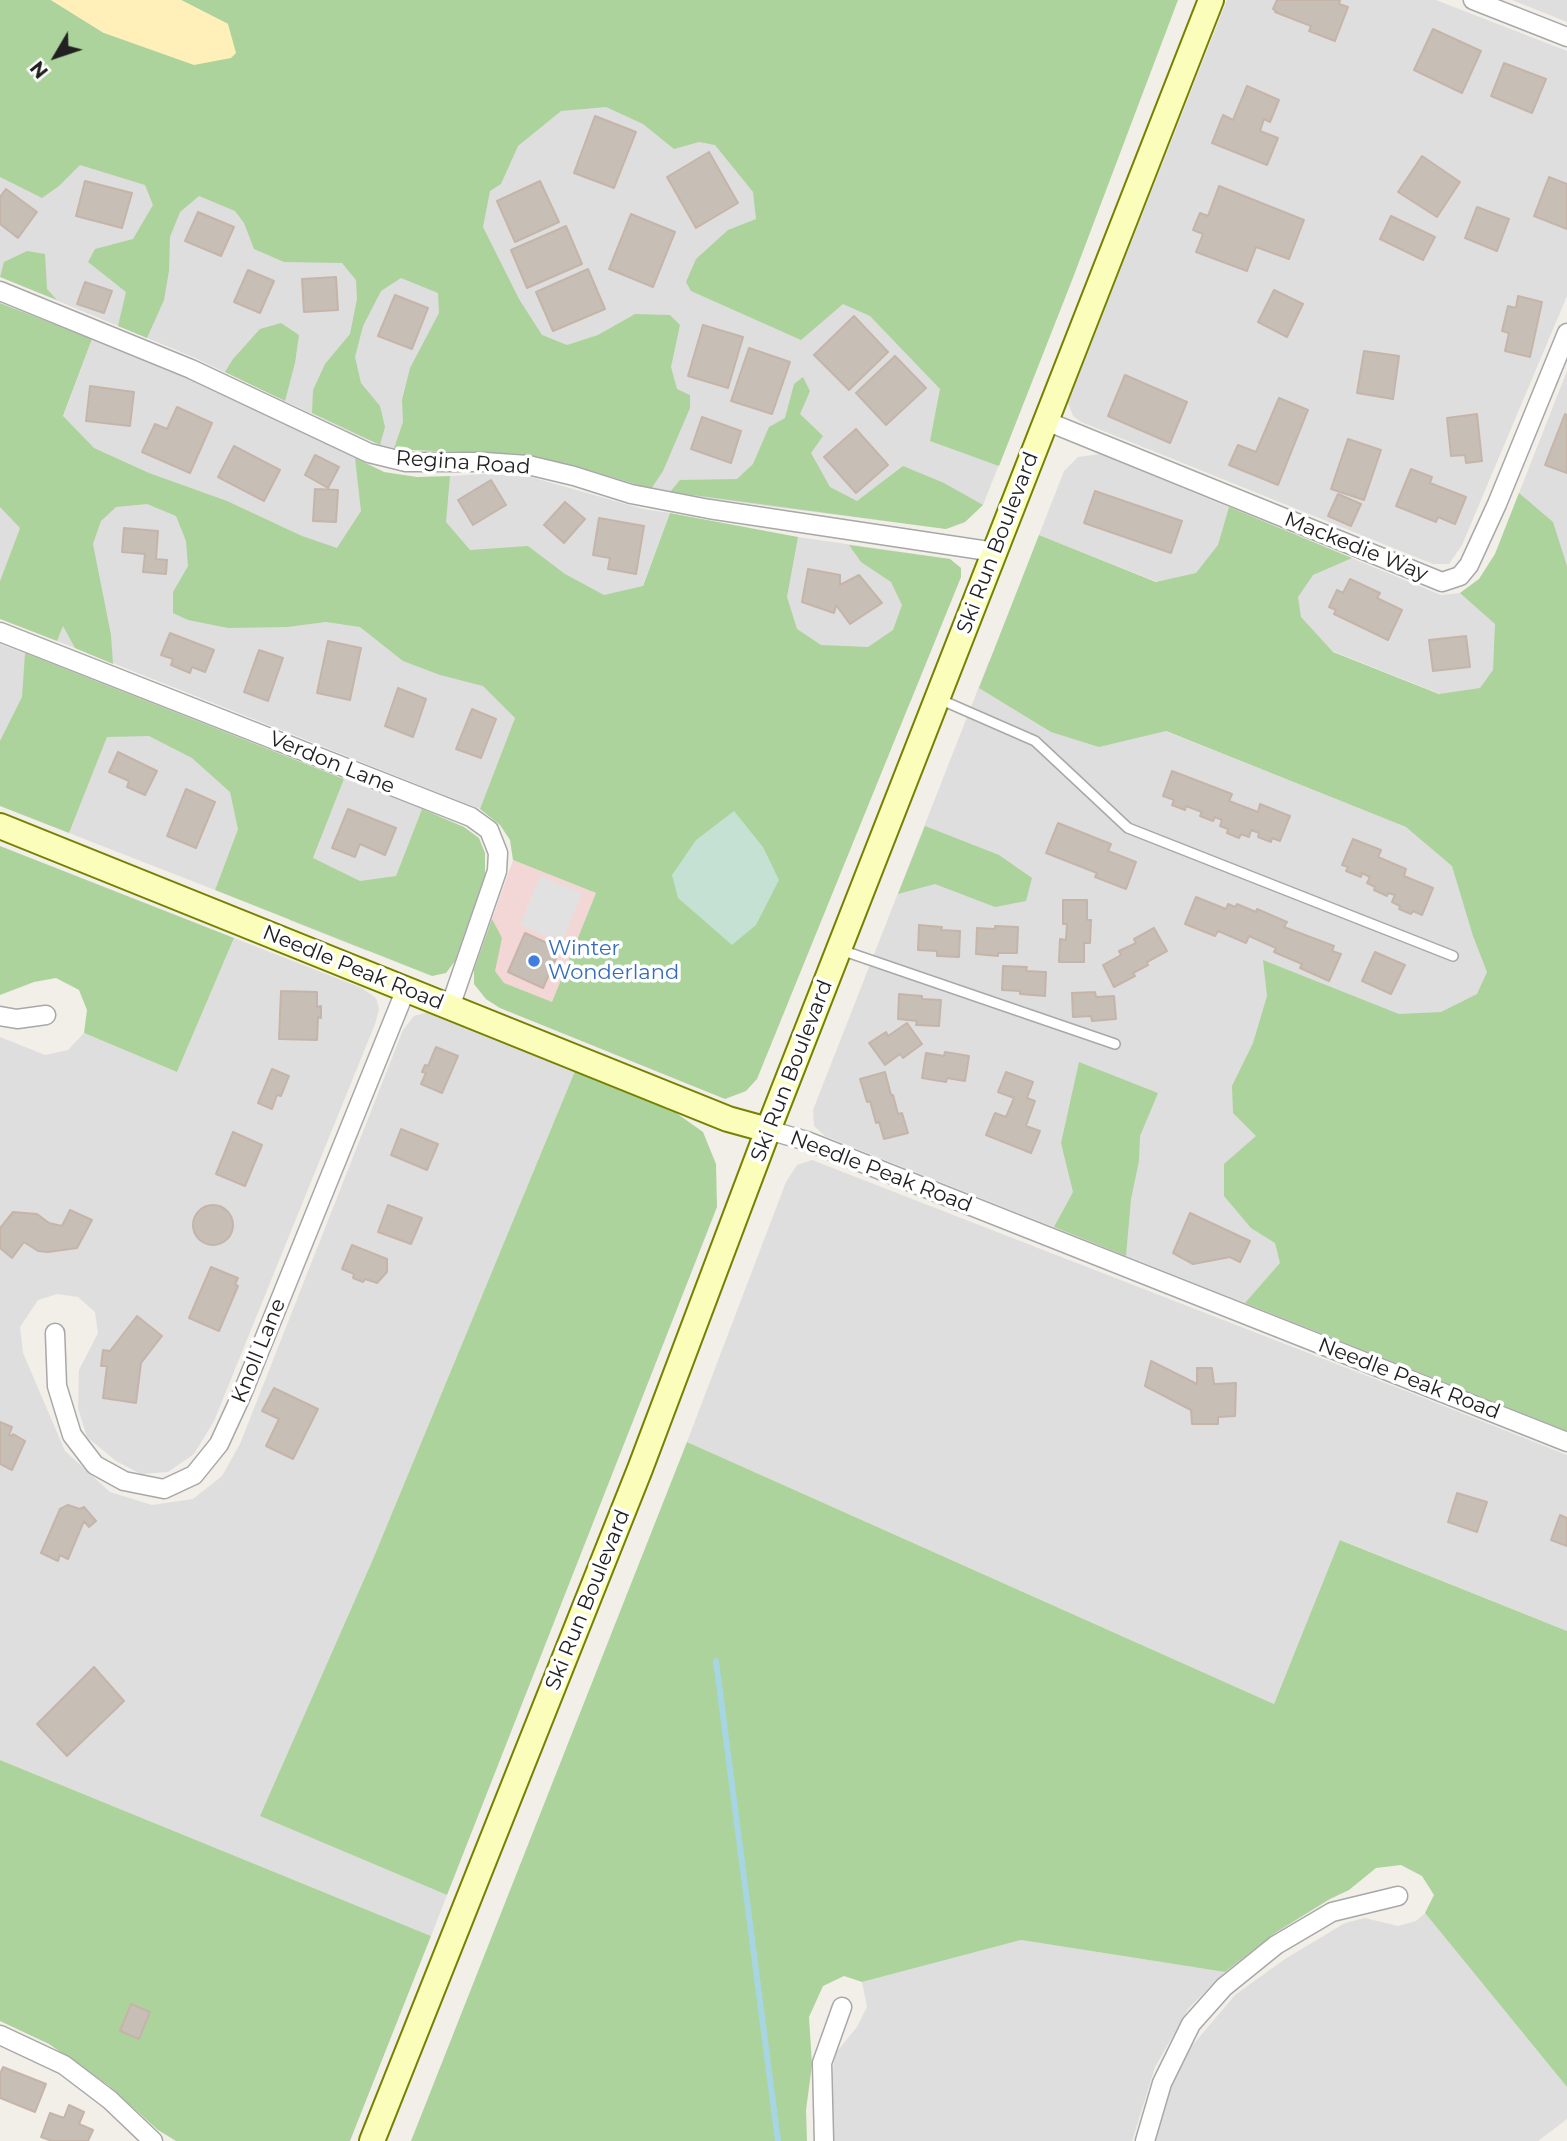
<!DOCTYPE html>
<style>
body{margin:0}
#map{position:relative;width:1567px;height:2141px;overflow:hidden;background:#f2eee8;font-family:Montserrat,sans-serif}
canvas{display:block}
.north{position:absolute;left:21px;top:21px;width:70px;height:70px;-webkit-text-stroke:5px #fff;paint-order:stroke;rotate:231deg;font-size:19px;font-weight:700;line-height:28px;text-align:center;color:#212121}
.north::after{content:'';display:block;margin:auto;width:24px;height:32px;background:#212121;clip-path:polygon(50% 0,100% 100%,50% 72%,0 100%)}
</style>
<div id="map">
<canvas width="1567" height="2141"></canvas>
<div class="north">N</div>
</div>
<script>
const g = document.querySelector('canvas').getContext('2d');
g.lineJoin = 'round';
function fill(path, color) { g.fillStyle = color; g.fill(path, 'evenodd'); }
const poly = rows => new Path2D(rows.map(r => 'M' + r).join(''));
function strokePath(path, color, width, dash) { g.strokeStyle = color; g.lineWidth = width; g.lineCap = dash ? 'butt' : 'round'; g.setLineDash(dash || []); g.stroke(path); }
function write(font, color, halo, rows, align = 'center') {
  g.font = font + ' Montserrat,sans-serif'; g.lineWidth = 7; g.setLineDash([]); g.textBaseline = 'middle'; g.strokeStyle = halo; g.fillStyle = color; for (const [text, x, y, turn = 0] of rows) {
    g.save(); g.translate(x, y); g.rotate((+turn || 0) * Math.PI / 180); g.textAlign = isNaN(turn) ? turn : align; if (halo) g.strokeText(text, 0, 0); g.fillText(text, 0, 0); g.restore();
  }
}
fill(poly([
 [1227,0,1436,0,1567,51,1567,296,1462,545,1449,564,1433,564,1081,422,1073,416,1068,403],
 [1512,0,1567,0,1567,22],
 [452,33,1074,275,983,505,965,522,946,529,689,496,637,486,450,298,394,448,380,445,354,434,193,357,0,277,0,129],
 [92,339,188,379,313,437,384,472,397,612,450,476,485,474,531,477,643,509,670,513,602,694,535,667,480,809,57,641,109,499,42,471,0,581,0,454,43,471],
 [1567,371,1567,744,1039,535,1064,471,1078,457,1100,454,1441,595,1460,593,1479,579,1495,554],
 [798,537,950,559,961,568,961,577,910,703,757,641],
 [0,644,46,662,0,784],
 [989,661,1567,891,1567,1431,825,1136,814,1126,813,1110],
 [124,692,268,749,215,890,69,833],
 [344,779,422,809,367,951,289,920],
 [234,938,362,988,376,998,379,1009,375,1024,214,1421,194,1454,168,1472,141,1474,116,1461,87,1437,78,1408,79,1370,98,1333,95,1312,78,1297,57,1294,38,1300,20,1327,23,1353,65,1451,110,1492,152,1505,193,1499,222,1476,240,1444,403,1030,414,1016,429,1012,575,1071,373,1559,261,1816,447,1895,431,1936,0,1760,0,1037,45,1055,68,1050,84,1033,177,1072],
 [812,1160,1411,1393,1567,1455,1567,1631,1341,1540,1274,1704,687,1442,786,1182,797,1165],
 [1425,1913,1567,2087,1567,2119,1538,2141,1152,2141,1165,2099,1191,2047,1235,1995,1285,1959,1345,1923,1365,1918,1398,1926,1416,1921],
 [1021,1940,1225,1972,1188,2009,1155,2067,1132,2141,833,2141,831,2083,835,2054,857,2027,867,2007,862,1982]
]), '#dfdede');
fill(poly([
 [513,860,596,893,543,1025,500,1008,486,999,474,984,474,970]
]), '#f3d7d7');
fill(poly([
 [0,0,51,0,104,33,228,24,181,0,1178,0,1074,275,999,466,930,441,940,389,870,316,843,304,801,340,691,291,686,282,696,259,728,230,756,219,753,192,715,145,699,142,674,149,643,124,606,107,561,111,518,146,501,184,490,191,483,227,519,299,542,335,567,345,598,335,635,314,670,315,680,325,671,367,677,389,690,395,690,408,663,471,651,489,576,466,519,454,408,450,394,448,403,422,402,400,410,368,439,313,438,293,401,278,381,291,363,326,355,357,361,383,380,406,385,427,380,445,312,413,313,390,325,364,350,334,357,299,356,280,342,263,284,262,254,249,244,223,235,211,199,196,180,212,170,237,169,271,164,300,147,338,118,326,126,292,88,262,95,249,133,239,153,205,145,185,80,165,59,186,42,198,0,177],
 [27,251,45,254,47,289,57,300,0,277,4,262],
 [0,303,92,339,63,416,94,448,149,473,227,501,302,536,337,548,361,511,355,458,384,472,417,477,450,476,446,522,470,550,528,546,565,574,604,595,643,586,670,513,798,537,787,597,797,629,821,645,868,647,893,630,902,605,891,582,861,562,849,545,950,559,961,568,961,577,757,1079,746,1091,725,1099,500,1008,486,999,474,984,474,970,492,919,502,938,495,971,504,983,552,1002,596,893,513,860,510,840,500,825,480,809,515,718,483,686,440,675,403,661,360,627,326,622,287,627,228,628,188,620,173,613,173,592,188,566,186,541,176,516,147,504,116,507,101,521,93,544,111,635,113,664,75,648,63,626,57,641,0,619,0,581,20,528,0,507],
 [281,323,299,335,295,363,285,401,225,372,233,359,260,329],
 [803,377,810,391,800,414,823,436,811,453,830,487,857,501,903,466,944,483,983,505,965,522,946,529,670,492,680,480,737,479,753,464,769,427,785,418,794,384],
 [1519,493,1553,522,1567,566,1567,1431,1245,1303,1280,1263,1275,1243,1251,1228,1224,1196,1224,1164,1256,1136,1233,1113,1232,1086,1253,1043,1267,996,1263,960,1399,1014,1441,1012,1477,994,1487,972,1473,936,1452,866,1406,827,1166,731,1099,747,1051,732,979,688,1039,535,1156,582,1196,573,1218,545,1229,507,1352,558,1313,575,1298,597,1301,617,1333,652,1439,694,1480,688,1493,670,1495,624,1460,593,1479,579,1495,554],
 [25,653,344,779,313,858,360,881,396,876,422,809,464,827,479,838,485,853,485,875,455,961,446,973,432,976,215,890,238,829,230,792,192,758,149,736,107,737,69,833,0,806,0,741,22,697],
 [925,826,999,855,1032,878,1026,901,995,907,935,884,898,894],
 [0,846,234,938,177,1072,84,1033,87,1010,79,990,56,978,34,982,0,995],
 [1079,1062,1158,1093,1140,1136,1139,1161,1131,1199,1126,1256,1054,1227,1073,1192,1061,1143],
 [575,1071,672,1110,703,1132,716,1164,717,1207,447,1895,260,1816,373,1559],
 [687,1442,1274,1704,1340,1540,1567,1631,1567,2087,1425,1913,1434,1895,1422,1876,1401,1865,1376,1868,1349,1890,1330,1899,1275,1933,1225,1972,1021,1940,862,1982,844,1976,823,1986,809,2017,812,2065,806,2110,807,2141,411,2141],
 [0,1760,431,1936,350,2141,176,2141,158,2130,108,2085,49,2044,0,2021]
]), '#acd39b');
fill(poly([
 [734,811,763,847,779,880,756,925,732,945,678,898,672,875,696,840]
]), '#c4e1d3');
fill(poly([
 [51,0,181,0,228,24,236,53,231,58,194,65,104,33]
]), '#ffefb9');
fill(poly([
 [540,876,582,893,562,943,520,925]
]), '#e1e1e1');
strokePath(poly([
 [716,1661,778,2141]
]), '#a7d5e1', 6);
const building = poly([
 [1277,0,1340,0,1339,4,1348,7,1335,41,1309,31,1311,26,1275,12,1276,11,1273,9,1277,0],
 [1433,29,1481,51,1462,93,1414,70,1433,29],
 [1504,63,1546,79,1532,113,1491,96,1504,63],
 [1247,86,1279,100,1270,122,1264,119,1260,131,1278,138,1267,165,1212,143,1223,115,1233,120,1247,86],
 [595,116,636,132,614,188,574,173,595,116],
 [709,152,738,203,696,228,667,177,709,152],
 [1422,156,1460,182,1437,217,1398,192,1422,156],
 [1549,177,1567,184,1567,229,1534,216,1549,177],
 [85,181,132,193,122,228,76,216,85,181],
 [540,181,559,222,515,242,497,201,540,181],
 [1219,186,1304,220,1289,259,1256,247,1247,271,1196,252,1203,234,1193,230,1200,213,1208,216,1219,186],
 [6,189,37,212,18,238,0,224,0,197,6,189],
 [1477,207,1509,219,1497,251,1465,238,1477,207],
 [198,212,234,227,221,256,185,241,198,212],
 [631,214,675,232,653,287,609,269,631,214],
 [1391,216,1435,237,1423,260,1380,239,1391,216],
 [566,226,582,264,527,288,511,250,566,226],
 [588,269,605,309,553,331,536,292,588,269],
 [248,270,274,281,260,313,234,302,248,270],
 [336,277,338,310,304,312,302,279,336,277],
 [85,282,112,291,104,313,77,304,85,282],
 [1274,290,1303,304,1287,337,1258,322,1274,290],
 [395,295,428,308,412,349,378,336,395,295],
 [1518,296,1542,302,1530,357,1505,351,1509,333,1502,331,1508,306,1516,308,1518,296],
 [854,316,888,352,849,390,814,355,854,316],
 [703,325,743,337,728,388,688,376,703,325],
 [749,348,790,362,772,414,731,401,749,348],
 [1364,351,1399,356,1393,399,1357,393,1364,351],
 [895,356,926,388,886,425,856,393,895,356],
 [1125,375,1187,402,1170,443,1108,416,1125,375],
 [90,386,134,392,130,426,86,421,90,386],
 [1279,398,1308,410,1278,485,1229,465,1238,445,1256,452,1279,398],
 [177,407,212,423,190,473,142,452,155,424,167,429,177,407],
 [1477,414,1482,461,1466,463,1465,455,1451,456,1447,418,1477,414],
 [1565,414,1567,415,1567,473,1545,465,1565,414],
 [702,417,741,431,731,463,691,449,702,417],
 [856,429,888,465,856,493,824,457,856,429],
 [1348,439,1381,450,1364,500,1331,489,1348,439],
 [234,446,280,470,264,501,218,477,234,446],
 [315,455,339,467,328,488,305,475,315,455],
 [1411,469,1432,477,1430,483,1466,497,1455,524,1438,517,1436,522,1396,506,1411,469],
 [491,480,506,505,473,525,458,500,491,480],
 [315,489,338,490,336,522,313,521,315,489],
 [1095,491,1182,521,1171,553,1084,523,1095,491],
 [1338,494,1361,504,1351,526,1328,516,1338,494],
 [565,502,585,519,564,543,544,525,565,502],
 [599,518,644,526,636,574,608,569,610,558,593,555,599,518],
 [124,528,158,531,156,559,167,560,166,574,143,572,145,554,122,552,124,528],
 [808,569,840,575,840,585,859,575,882,603,850,624,836,605,834,613,802,602,808,569],
 [1350,579,1380,593,1377,598,1402,610,1388,640,1334,614,1336,610,1329,607,1337,590,1343,593,1350,579],
 [170,633,214,650,205,672,192,667,190,673,171,665,173,659,161,655,170,633],
 [1466,636,1470,667,1433,671,1429,640,1466,636],
 [328,641,361,648,350,700,317,693,328,641],
 [259,650,283,658,268,701,244,692,259,650],
 [398,688,426,699,413,737,385,726,398,688],
 [472,709,496,719,481,758,456,749,472,709],
 [118,752,157,771,145,795,127,787,129,781,109,772,118,752],
 [1172,771,1232,794,1229,801,1258,812,1260,804,1290,816,1280,841,1272,838,1271,842,1258,837,1259,833,1251,830,1249,837,1241,834,1239,838,1227,833,1228,829,1220,826,1222,820,1215,817,1213,821,1200,816,1202,812,1186,806,1185,810,1172,805,1174,800,1163,796,1172,771],
 [186,789,215,802,196,848,167,836,186,789],
 [348,809,396,828,385,855,360,844,355,857,332,848,348,809],
 [1058,823,1111,844,1108,851,1136,862,1126,889,1095,877,1097,873,1046,853,1058,823],
 [1353,839,1381,850,1378,857,1406,869,1404,876,1433,888,1422,915,1413,911,1411,914,1399,909,1400,906,1392,902,1395,895,1388,893,1387,896,1374,890,1375,887,1367,883,1370,877,1362,873,1361,877,1346,871,1348,867,1342,865,1353,839],
 [1196,897,1226,909,1228,904,1235,907,1237,904,1256,912,1257,909,1287,922,1284,927,1334,946,1332,951,1341,954,1329,981,1300,968,1302,964,1274,952,1276,948,1249,936,1246,943,1218,931,1215,936,1185,924,1196,897],
 [1063,900,1087,900,1087,920,1091,920,1090,943,1084,943,1084,962,1059,962,1060,939,1066,940,1067,924,1063,924,1063,900],
 [919,925,942,927,941,930,960,931,959,957,937,956,937,951,918,950,919,925],
 [995,926,1018,927,1017,953,998,953,998,956,976,954,977,928,995,929,995,926],
 [1154,928,1167,951,1147,962,1148,965,1133,973,1135,976,1114,987,1103,965,1121,955,1119,951,1136,943,1134,939,1154,928],
 [525,933,560,949,543,988,508,972,525,933],
 [1375,952,1405,965,1391,994,1362,981,1375,952],
 [1003,966,1027,967,1026,971,1046,972,1045,996,1020,994,1020,991,1002,990,1003,966],
 [281,991,317,992,317,1007,321,1006,321,1018,318,1017,317,1040,279,1039,281,991],
 [1095,992,1096,997,1114,996,1116,1019,1092,1021,1091,1016,1073,1017,1072,993,1095,992],
 [899,994,922,996,922,999,941,1000,939,1026,916,1025,917,1021,898,1019,899,994],
 [907,1023,922,1044,903,1058,900,1054,885,1065,869,1043,886,1032,888,1036,907,1023],
 [436,1047,458,1056,442,1093,421,1084,426,1073,422,1072,425,1065,428,1066,436,1047],
 [945,1052,969,1056,965,1081,947,1078,946,1082,922,1078,926,1053,944,1056,945,1052],
 [272,1069,289,1076,281,1096,277,1095,272,1109,258,1103,272,1069],
 [885,1072,891,1095,893,1095,898,1114,902,1113,908,1133,884,1139,879,1122,876,1123,870,1101,867,1102,860,1079,885,1072],
 [1006,1072,1033,1082,1027,1098,1035,1101,1026,1126,1040,1131,1031,1153,986,1135,995,1113,1006,1117,1014,1098,998,1092,1006,1072],
 [401,1129,438,1144,427,1170,391,1155,401,1129],
 [233,1132,262,1145,245,1186,216,1174,233,1132],
 [388,1205,422,1218,411,1244,378,1232,388,1205],
 '193 1225a20 20 0 1 1 40 0a20 20 0 1 1-40 0Z',
 [70,1210,92,1220,77,1248,48,1252,38,1251,24,1242,12,1258,0,1248,0,1228,13,1212,37,1214,49,1223,62,1226,70,1210],
 [1190,1213,1250,1241,1240,1262,1230,1257,1193,1264,1173,1253,1190,1213],
 [352,1245,387,1259,387,1272,377,1283,365,1279,363,1282,353,1278,354,1274,342,1269,352,1245],
 [211,1267,238,1278,235,1284,238,1286,219,1331,189,1318,211,1267],
 [137,1316,162,1336,141,1363,136,1403,103,1398,107,1366,101,1366,103,1350,110,1351,137,1316],
 [1151,1361,1197,1384,1197,1368,1212,1368,1214,1384,1236,1383,1235,1416,1218,1417,1218,1424,1192,1424,1191,1410,1145,1386,1151,1361],
 [274,1388,318,1409,293,1459,266,1446,279,1419,262,1411,274,1388],
 [0,1422,12,1427,9,1435,12,1436,13,1434,25,1441,12,1470,0,1464,0,1422],
 [1457,1493,1487,1502,1477,1532,1448,1522,1457,1493],
 [68,1505,80,1509,84,1507,96,1521,89,1527,84,1521,68,1559,60,1555,58,1561,41,1553,60,1509,68,1505],
 [1560,1515,1567,1518,1567,1546,1551,1540,1560,1515],
 [94,1667,124,1701,67,1756,37,1724,94,1667],
 [131,2004,150,2012,139,2039,120,2031,131,2004],
 [3,2067,46,2084,35,2112,0,2098,0,2074,3,2067],
 [69,2105,84,2112,79,2124,93,2130,88,2141,52,2141,41,2137,50,2113,64,2118,69,2105]
]);
fill(building, '#c7beb6');
strokePath(building, '#c5b5a9', 2);
const lane = poly([
 [939,699,1035,741,1128,828,1453,956],
 [841,950,1115,1044]
]);
const street = poly([
 [1473,0,1567,37],
 [0,291,191,369,369,453,406,462,484,462,528,465,574,476,631,494,709,509,995,552],
 [1046,421,1442,582,1460,576,1469,565,1497,504,1567,333],
 [0,632,471,817,489,830,498,853,497,871,450,1007],
 [0,1016,17,1019,46,1015],
 [768,1130,807,1141,1567,1442],
 [55,1333,57,1386,72,1435,95,1465,124,1481,164,1489,194,1475,219,1444,242,1394,406,989],
 [0,2035,64,2065,110,2100,153,2141],
 [824,2141,822,2063,842,2007],
 [1145,2141,1162,2083,1191,2024,1224,1987,1276,1945,1332,1912,1398,1896]
]);
const secondary = poly([
 [0,826,728,1119,768,1130],
 [372,2141,640,1469,768,1130,1211,0]
]);
strokePath(lane, '#a8a8a8', 12);
strokePath(street, '#a8a8a8', 21);
strokePath(secondary, '#758100', 28);
strokePath(lane, '#fff', 9);
strokePath(street, '#fff', 18);
strokePath(secondary, '#fbfdbb', 24);
for (const [x, y, r, color] of [
 [534,961,7,"#3f7fe0"]
]) { const dot = new Path2D(); dot.arc(x, y, r, 0, 2 * Math.PI); g.fillStyle = color; g.fill(dot); strokePath(dot, '#fff', 2.5); }
write('21px', '#212121', '#fff', [
 ["Regina Road",463,463,4],
 ["Ski Run Boulevard",998,543,-69],
 ["Mackedie Way",1356,547,22],
 ["Verdon Lane",332,763,22],
 ["Needle Peak Road",353,968,22],
 ["Ski Run Boulevard",792,1071,-69],
 ["Needle Peak Road",881,1172,21],
 ["Knoll Lane",259,1351,-68],
 ["Needle Peak Road",1409,1379,21],
 ["Ski Run Boulevard",588,1600,-68]
]);
write('21px', '#366cbe', '#fff', [
 ["Winter",548,949],
 ["Wonderland",548,973]
], 'left');
</script>
